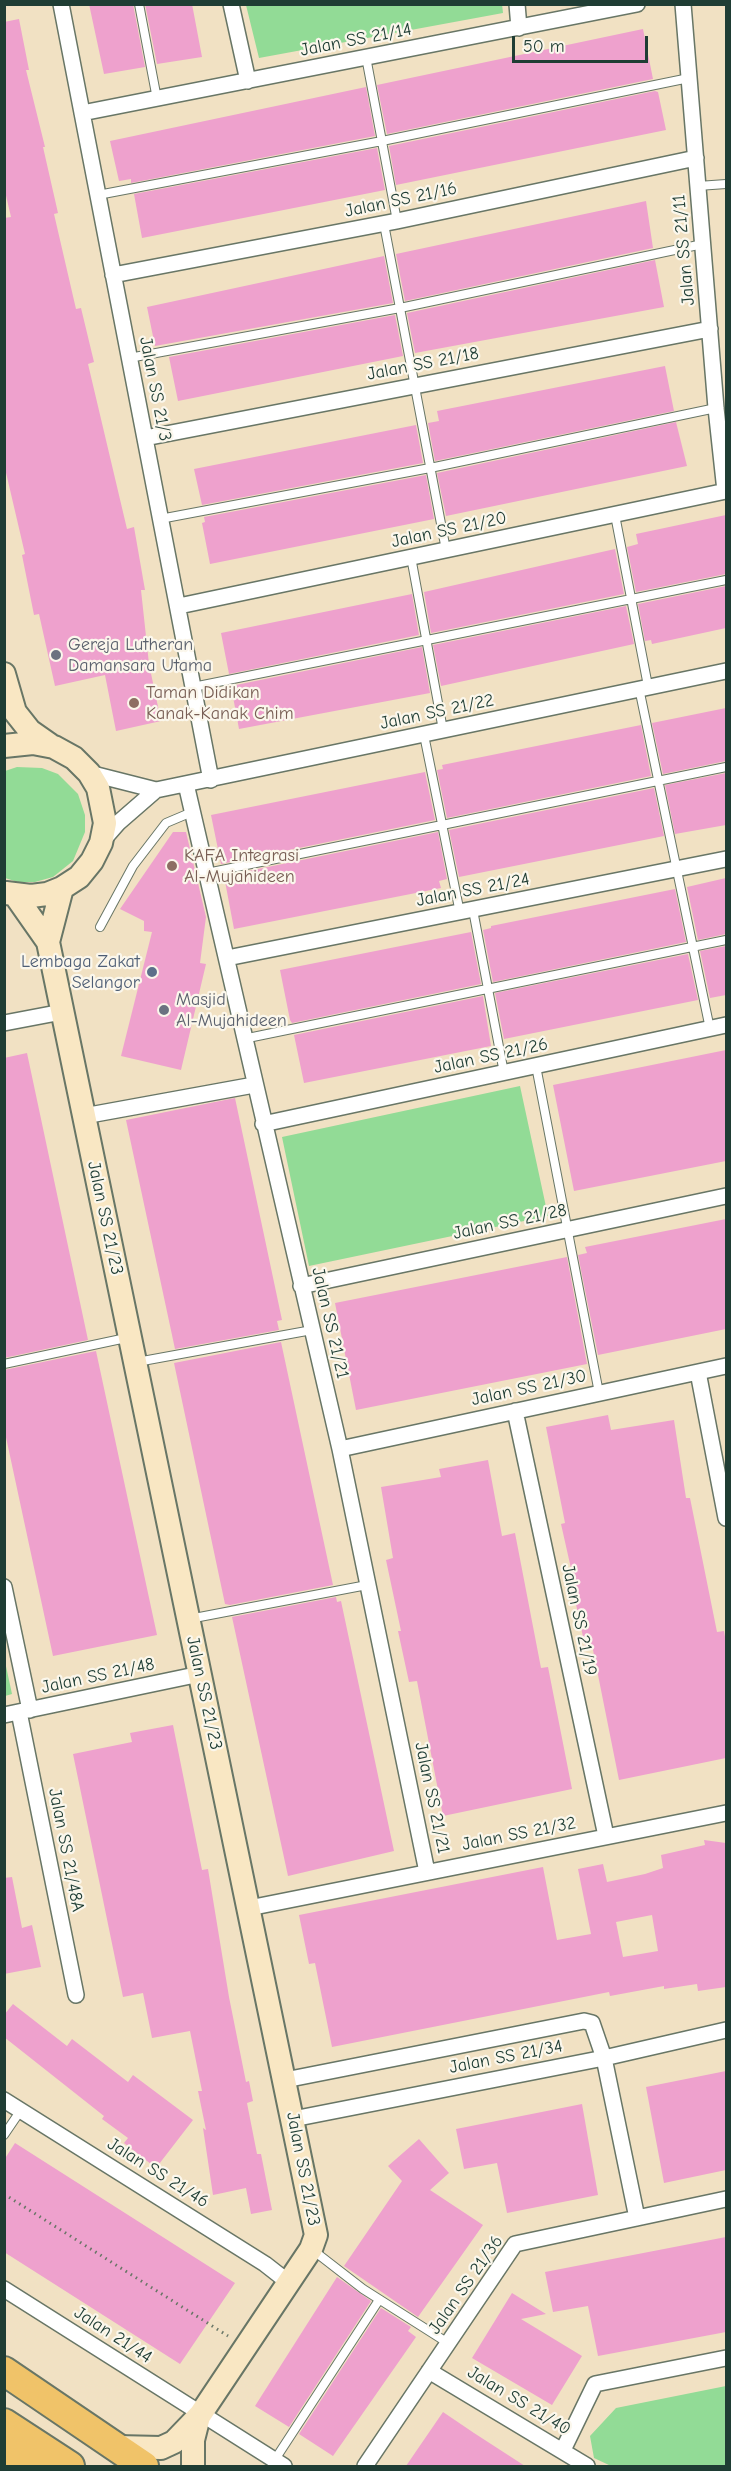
<!DOCTYPE html>
<style>
body{margin:0}
#map{position:relative;width:731px;height:2471px;overflow:hidden;background:#f1e1c3;font-family:"Comic Neue",sans-serif}
canvas{display:block}
.frame{position:absolute;inset:0;border:6px solid #1f3d34;pointer-events:none}
.scale{position:absolute;left:512px;top:36px;width:136px;height:27px;box-sizing:border-box;border:3px solid #1f3d34;border-top:0;padding-left:8px;font-size:18px;line-height:21px;white-space:nowrap;color:#1f3d34;-webkit-text-stroke:4px #fbf7ec;paint-order:stroke}
</style>
<div id="map">
<canvas width="731" height="2471"></canvas>
<div class="frame"></div>
<div class="scale">50 m</div>
</div>
<script>
const g = document.querySelector('canvas').getContext('2d');
g.lineJoin = 'round';
function fill(path, color) { g.fillStyle = color; g.fill(path, 'evenodd'); }
const poly = rows => new Path2D(rows.map(r => 'M' + r).join(''));
function strokePath(path, color, width, dash) { g.strokeStyle = color; g.lineWidth = width; g.lineCap = dash ? 'butt' : 'round'; g.setLineDash(dash || []); g.stroke(path); }
function write(font, color, halo, rows, align = 'center') {
  g.font = font + ' "Comic Neue",sans-serif'; g.lineWidth = 4.5; g.setLineDash([]); g.textBaseline = 'middle'; g.strokeStyle = halo; g.fillStyle = color; for (const [text, x, y, turn = 0] of rows) {
    g.save(); g.translate(x, y); g.rotate((+turn || 0) * Math.PI / 180); g.textAlign = isNaN(turn) ? turn : align; if (halo) g.strokeText(text, 0, 0); g.fillText(text, 0, 0); g.restore();
  }
}
fill(poly([
 [502,4,503,13,259,58,246,5],
 [17,767,42,768,58,774,78,794,85,815,85,832,73,861,53,877,35,882,18,882,5,878,5,771],
 [520,1086,548,1216,309,1266,282,1137],
 [4,1657,12,1694,5,1696,4,1696],
 [726,2386,726,2466,611,2466,594,2458,590,2436,616,2408]
]), '#92db96');
fill(poly([
 [89,4,133,4,145,67,104,74],
 [145,4,192,4,202,57,157,64],
 [19,19,29,70,26,70,45,147,43,147,58,213,54,214,76,309,81,308,94,362,88,364,127,529,134,527,145,590,141,590,149,664,161,721,116,731,105,675,55,686,39,614,34,615,22,555,25,554,4,464,4,218,11,217,4,187,4,22],
 [643,29,653,79,387,134,377,85],
 [366,87,375,136,131,183,131,179,119,181,110,141],
 [655,91,658,92,666,130,396,185,389,146],
 [377,148,385,190,142,238,134,194],
 [646,201,653,248,405,301,396,254],
 [384,256,393,303,155,346,147,307],
 [655,260,664,307,415,353,407,313],
 [395,315,403,356,178,401,169,357],
 [665,366,674,411,435,461,428,423,439,421,437,411],
 [676,422,687,466,446,516,437,473],
 [416,425,423,463,202,505,194,469],
 [426,475,434,519,210,564,202,523,205,522,204,517],
 [726,515,726,574,636,592,627,547,638,544,636,534],
 [615,549,624,594,431,633,424,592],
 [726,586,726,628,652,644,651,640,645,641,638,604],
 [412,594,419,635,229,674,221,633],
 [626,606,634,644,441,686,433,645],
 [422,647,430,693,239,729,231,686],
 [726,708,726,761,663,774,652,723],
 [641,725,651,776,447,818,437,770,443,769,442,765],
 [425,772,435,820,221,864,211,815],
 [726,773,726,825,675,834,665,785],
 [654,788,664,836,459,877,449,830],
 [173,832,186,832,206,917,200,963,206,964,181,1070,121,1056,152,932,144,931,144,921,120,909],
 [438,832,447,879,439,881,441,888,234,929,224,876],
 [726,878,726,934,698,940,687,887],
 [675,889,686,942,493,982,483,930,491,928,491,926],
 [471,932,481,984,292,1023,290,1020,280,970],
 [726,946,726,995,710,998,700,951],
 [688,954,698,1000,504,1039,495,993],
 [483,996,491,1046,304,1083,294,1035],
 [726,1050,726,1161,574,1191,553,1085],
 [27,1053,88,1340,4,1358,4,1058],
 [235,1098,282,1320,277,1321,279,1330,175,1349,126,1120],
 [726,1219,726,1329,598,1355,578,1255,587,1253,585,1247],
 [567,1257,587,1364,356,1410,335,1303],
 [281,1342,333,1585,230,1605,225,1604,174,1363],
 [96,1351,157,1635,53,1656,4,1428,4,1370],
 [608,1415,611,1430,674,1420,686,1498,690,1498,717,1632,724,1631,726,1643,726,1758,619,1780,592,1645,585,1646,574,1595,577,1595,561,1524,565,1523,546,1427],
 [488,1460,502,1536,515,1533,541,1668,548,1667,572,1789,443,1816,417,1681,409,1682,398,1631,401,1631,386,1560,393,1558,381,1487,441,1477,439,1469],
 [336,1597,337,1602,341,1601,394,1851,288,1876,232,1617],
 [173,1725,202,1870,208,1869,229,1997,246,2082,249,2081,253,2101,247,2103,257,2154,261,2154,272,2210,251,2214,246,2188,213,2195,203,2128,206,2130,198,2091,202,2091,190,2031,152,2038,143,1993,123,1997,73,1754,132,1742,130,1733],
 [704,1840,726,1843,726,1987,698,1991,697,1984,664,1989,664,1986,610,1996,609,1992,332,2047,315,1963,309,1964,299,1915,543,1867,557,1940,591,1934,578,1869,603,1864,607,1882,645,1874,663,1868,661,1855,705,1845],
 [652,1915,658,1951,623,1957,616,1922],
 [12,1877,22,1928,32,1925,41,1967,4,1974,4,1878],
 [13,2004,67,2046,72,2039,128,2082,133,2075,193,2120,156,2168,124,2143,128,2138,102,2119,104,2116,4,2037,4,2015],
 [726,2071,726,2170,664,2183,646,2087],
 [582,2104,598,2195,507,2213,497,2163,464,2169,456,2129],
 [419,2139,449,2173,430,2190,483,2225,418,2317,344,2266,402,2181,388,2166],
 [15,2143,235,2283,180,2364,4,2252,4,2160],
 [726,2237,726,2332,598,2356,588,2306,553,2312,545,2272],
 [337,2277,371,2301,289,2427,255,2406],
 [512,2293,546,2314,521,2319,582,2356,552,2405,472,2358],
 [381,2308,411,2327,408,2331,416,2337,333,2456,299,2434],
 [443,2412,474,2433,525,2466,406,2466]
]), '#eea1cd');
const lane = poly([
 [139,4,157,99],
 [366,57,397,221],
 [698,186,726,184],
 [98,195,382,141,689,78],
 [384,224,446,550],
 [129,358,400,308,703,244],
 [615,515,648,686],
 [160,519,430,468,716,408],
 [411,557,443,730],
 [193,687,726,580],
 [639,688,710,1029],
 [424,735,460,913],
 [207,873,726,767],
 [473,910,504,1073],
 [100,927,133,866,166,823,192,812],
 [243,1039,726,940],
 [536,1066,599,1393],
 [137,1362,312,1330],
 [4,1364,126,1338],
 [189,1619,367,1585],
 [4,2135,21,2110],
 [314,2251,363,2289,448,2343],
 [274,2461,379,2300]
]);
const street = poly([
 [61,4,211,780],
 [231,4,248,81],
 [517,4,519,28],
 [683,4,716,408,725,491],
 [82,113,637,4],
 [113,275,397,221,696,158],
 [145,438,710,329],
 [179,606,726,491],
 [89,773,156,790,726,671],
 [186,784,340,1449,427,1872],
 [104,839,118,823,156,790],
 [227,958,726,859],
 [4,1023,62,1012],
 [84,1116,254,1085],
 [263,1124,726,1025],
 [301,1286,726,1196],
 [698,1372,726,1518],
 [515,1411,606,1836],
 [340,1449,726,1366],
 [4,1587,30,1710],
 [19,1712,76,1995],
 [4,1715,200,1674],
 [249,1908,726,1813],
 [285,2080,584,2021,592,2023,604,2058,637,2218],
 [4,2100,265,2264,288,2282],
 [293,2119,604,2058,726,2030],
 [4,2289,284,2466],
 [429,2371,587,2466],
 [563,2450,595,2384,726,2358],
 [365,2466,515,2244,726,2199]
]);
const secondary = poly([
 [4,674,15,712,30,731,50,745],
 [4,746,33,743,54,747,74,758,89,773,98,788,105,823,101,843,92,861,79,877,62,888,47,894,31,896,6,893],
 [15,895,48,942,316,2235,311,2249,200,2415,174,2442,161,2448,117,2447],
 [48,942,62,888],
 [193,2466,193,2440,199,2416]
]);
const highway = poly([
 [4,2371,144,2466],
 [4,2423,70,2466],
 [4,2452,29,2466]
]);
strokePath(lane, '#687666', 10);
strokePath(street, '#687666', 18);
strokePath(secondary, '#687666', 26);
strokePath(highway, '#687666', 32);
strokePath(poly([
 [4,2194,228,2336]
]), '#687666', 3, [1.5, 4.5]);
strokePath(lane, '#fff', 8);
strokePath(street, '#fff', 15);
strokePath(secondary, '#f9e7c3', 22);
strokePath(highway, '#f0c369', 28);
for (const [x, y, r, color] of [
 [56,655,6,"#6b7280"],
 [134,703,6,"#8d6e63"],
 [172,866,6,"#8d6e63"],
 [152,972,6,"#5c6f8a"],
 [164,1010,6,"#6b7280"]
]) { const dot = new Path2D(); dot.arc(x, y, r, 0, 2 * Math.PI); g.fillStyle = color; g.fill(dot); strokePath(dot, '#fbf7ec', 2); }
write('18px', '#1f3d34', '#fbf7ec', [
 ["Jalan SS 21/14",356,40,-11],
 ["Jalan SS 21/16",401,200,-12],
 ["Jalan SS 21/11",684,250,-95],
 ["Jalan SS 21/18",423,364,-11],
 ["Jalan SS 21/3",155,389,79],
 ["Jalan SS 21/20",449,530,-12],
 ["Jalan SS 21/22",437,712,-12],
 ["Jalan SS 21/24",473,890,-11],
 ["Jalan SS 21/26",491,1056,-12],
 ["Jalan SS 21/23",105,1218,78],
 ["Jalan SS 21/28",510,1222,-12],
 ["Jalan SS 21/21",330,1323,77],
 ["Jalan SS 21/30",529,1388,-12],
 ["Jalan SS 21/19",579,1620,78],
 ["Jalan SS 21/48",98,1676,-12],
 ["Jalan SS 21/23",204,1693,78],
 ["Jalan SS 21/21",432,1798,78],
 ["Jalan SS 21/32",519,1834,-11],
 ["Jalan SS 21/48A",66,1850,79],
 ["Jalan SS 21/34",506,2057,-11],
 ["Jalan SS 21/23",303,2169,79],
 ["Jalan SS 21/46",158,2173,32],
 ["Jalan SS 21/36",466,2285,-55],
 ["Jalan 21/44",113,2335,33],
 ["Jalan SS 21/40",519,2401,31]
]);
write('18px', '#5b616d', '#fbf7ec', [
 ["Gereja Lutheran",68,645],
 ["Damansara Utama",68,666],
 ["Masjid",176,1000],
 ["Al-Mujahideen",176,1021]
], 'left');
write('18px', '#785e54', '#fbf7ec', [
 ["Taman Didikan",146,693],
 ["Kanak-Kanak Chim",146,714],
 ["KAFA Integrasi",184,856],
 ["Al-Mujahideen",184,877]
], 'left');
write('18px', '#4e5e75', '#fbf7ec', [
 ["Lembaga Zakat",140,962],
 ["Selangor",140,983]
], 'right');
</script>
